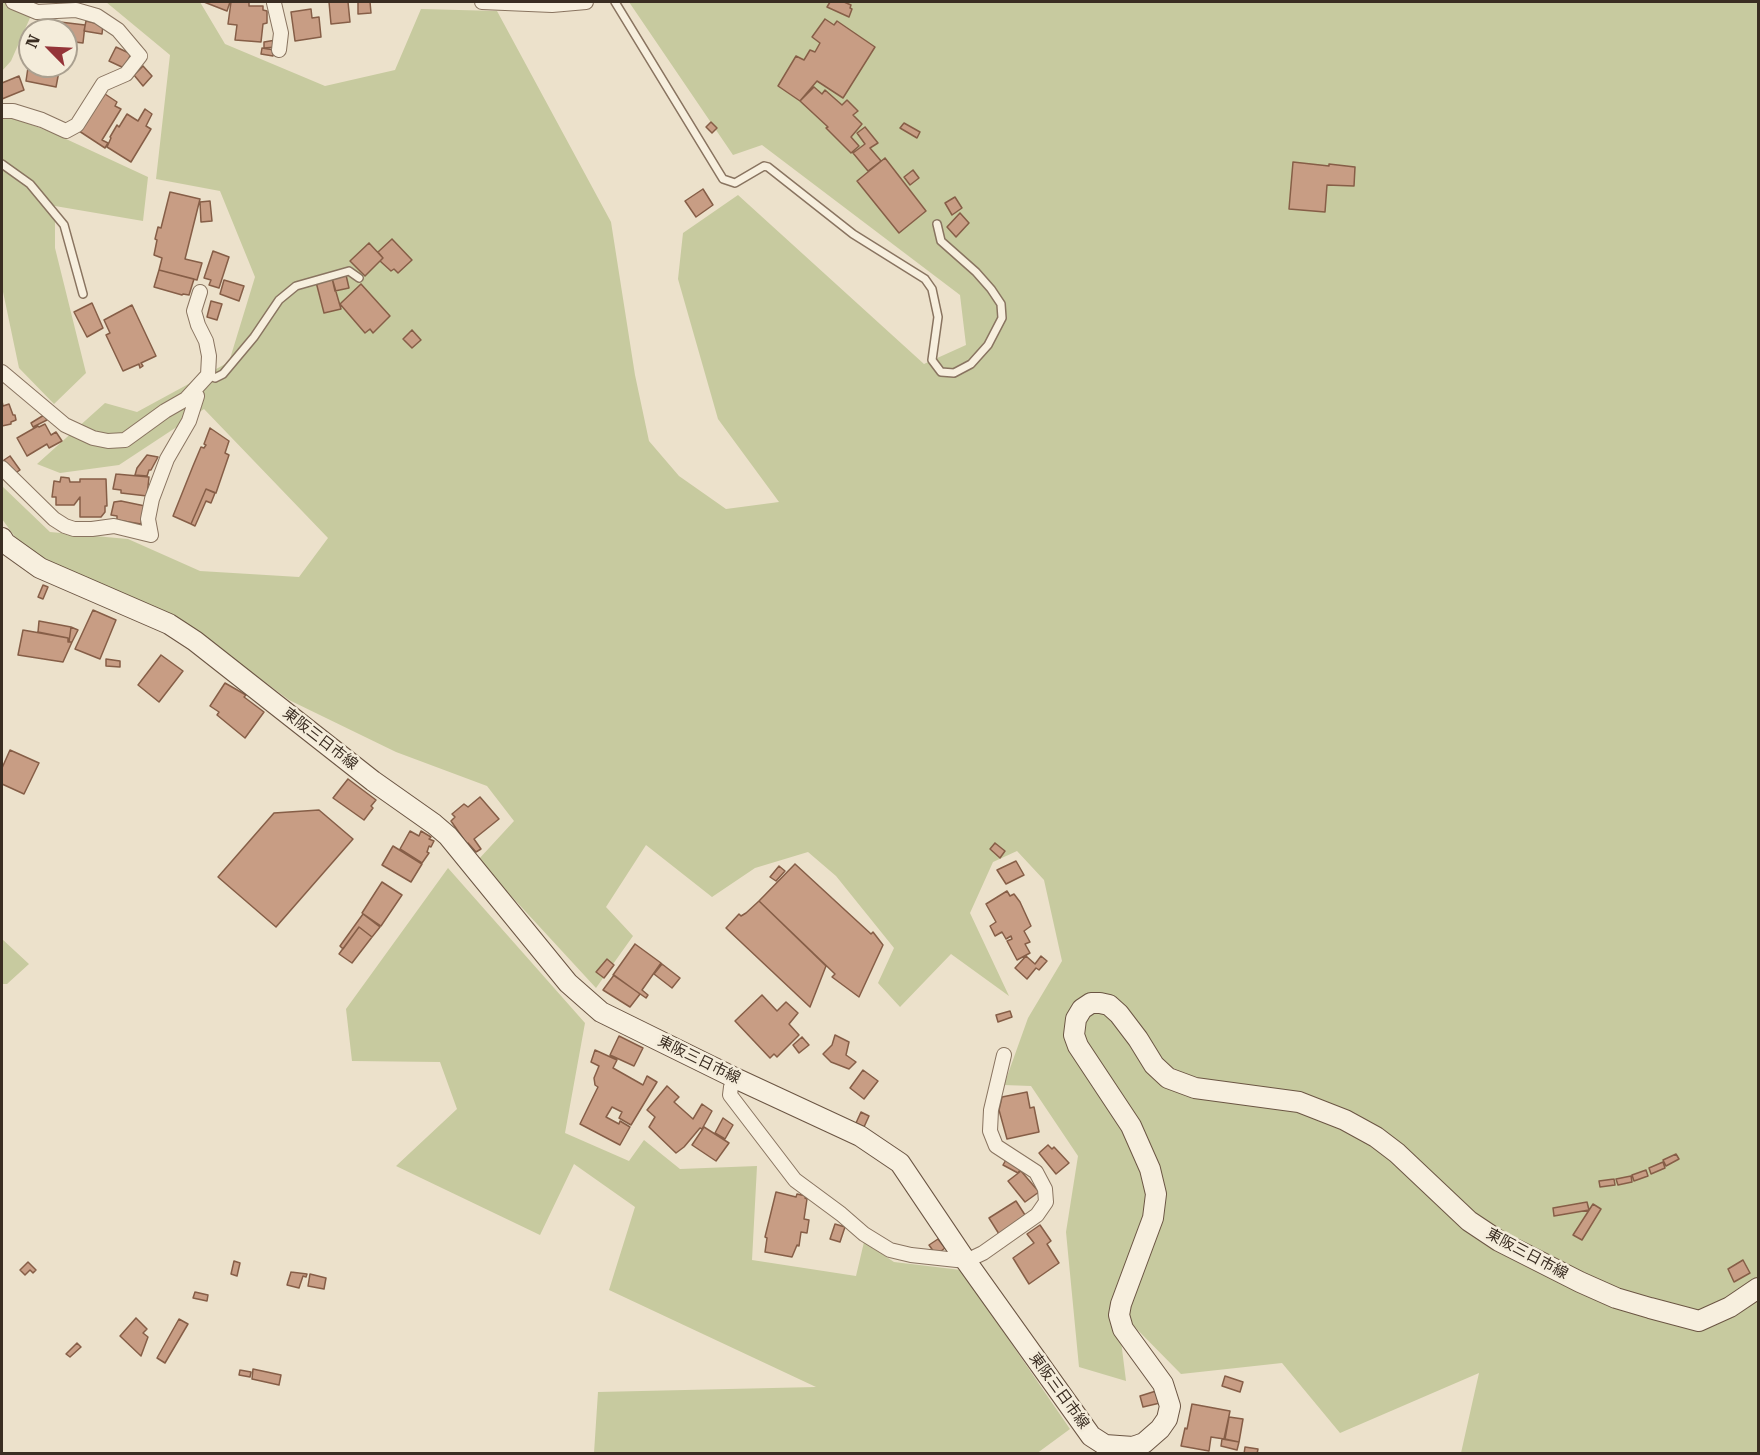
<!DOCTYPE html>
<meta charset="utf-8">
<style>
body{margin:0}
#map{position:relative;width:1760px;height:1455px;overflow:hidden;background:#ece1cb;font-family:"Roboto Serif",serif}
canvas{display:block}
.frame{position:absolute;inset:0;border:3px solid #3a2d22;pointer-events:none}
.north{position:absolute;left:18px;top:18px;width:60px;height:60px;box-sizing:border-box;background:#f4ecda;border:2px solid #aaa090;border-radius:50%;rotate:294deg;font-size:16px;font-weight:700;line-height:24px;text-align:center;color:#3a2d22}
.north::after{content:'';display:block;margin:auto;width:21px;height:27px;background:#943438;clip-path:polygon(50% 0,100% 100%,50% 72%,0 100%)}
</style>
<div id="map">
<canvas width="1760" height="1455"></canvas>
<div class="frame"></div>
<div class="north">N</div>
</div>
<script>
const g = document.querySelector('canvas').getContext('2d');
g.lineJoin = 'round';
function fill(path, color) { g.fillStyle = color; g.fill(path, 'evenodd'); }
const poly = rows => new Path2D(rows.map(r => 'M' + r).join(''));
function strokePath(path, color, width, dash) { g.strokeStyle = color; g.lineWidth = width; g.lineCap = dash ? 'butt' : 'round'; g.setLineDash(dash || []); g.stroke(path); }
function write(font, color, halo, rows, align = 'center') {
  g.font = font + ' "Roboto Serif","Noto Sans JP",serif'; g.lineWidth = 5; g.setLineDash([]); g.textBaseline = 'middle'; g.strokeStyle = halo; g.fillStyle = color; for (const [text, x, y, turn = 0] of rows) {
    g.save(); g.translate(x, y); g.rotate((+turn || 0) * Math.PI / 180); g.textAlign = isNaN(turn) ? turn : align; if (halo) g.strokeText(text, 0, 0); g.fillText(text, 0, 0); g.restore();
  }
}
fill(poly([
 [2,2,37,2,11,61,2,71],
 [102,2,200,2,225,44,325,86,395,70,421,9,497,11,611,222,635,375,649,441,679,476,726,509,779,502,718,419,678,279,683,233,738,195,924,364,966,345,960,295,762,145,733,155,629,2,1758,2,1758,1453,1461,1453,1479,1373,1340,1433,1282,1363,1181,1374,1117,1309,1126,1381,1079,1367,1066,1232,1078,1156,1031,1086,1004,1085,1028,1018,1062,961,1044,880,1017,851,993,862,970,913,1009,996,951,954,900,1007,878,983,894,948,836,876,808,852,755,868,712,897,646,845,606,907,633,936,596,988,478,860,514,821,487,786,396,752,289,700,199,633,23,548,2,519,2,486,50,532,128,539,200,571,299,577,328,538,204,409,119,465,60,473,37,464,105,403,137,412,229,362,255,277,220,191,156,179,170,55,106,2],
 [2,114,51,132,148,177,143,221,55,206,55,248,86,373,54,404,19,368,2,287],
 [448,868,585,1023,565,1133,629,1161,644,1140,680,1169,757,1166,752,1260,856,1276,864,1242,894,1262,961,1270,1070,1429,1036,1454,594,1453,598,1392,816,1387,609,1290,635,1207,574,1164,540,1235,396,1166,457,1109,440,1062,352,1061,346,1009],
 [2,939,29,964,7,984,2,984]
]), '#c7ca9f');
const building = poly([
 [204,2,230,2,227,11,204,2],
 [231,2,249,2,249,6,263,6,263,10,267,11,267,23,263,24,261,42,235,40,237,25,228,24,231,2],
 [329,2,348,2,350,22,331,24,329,2],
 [358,2,370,2,371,13,358,14,358,2],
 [830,2,844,2,851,5,850,8,852,9,849,17,827,7,830,2],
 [311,9,312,18,319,17,321,37,295,41,291,12,311,9],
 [825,19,834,25,837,21,875,47,843,98,817,81,800,101,778,86,796,56,804,60,810,50,815,52,820,43,812,37,825,19],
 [86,21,103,25,102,34,84,31,86,21],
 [60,22,85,25,83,43,66,41,66,30,59,30,60,22],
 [276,40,276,47,264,48,264,42,276,40],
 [26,46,30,46,28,62,24,62,26,46],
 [116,47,131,54,124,68,109,61,116,47],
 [262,48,274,50,273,56,261,54,262,48],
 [30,54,30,66,60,66,56,87,26,81,30,54],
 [143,66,152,76,143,86,134,75,143,66],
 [19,76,24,90,2,99,2,83,19,76],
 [814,87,822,94,825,90,842,105,847,100,858,111,853,115,862,124,851,137,859,146,851,153,826,128,828,127,800,101,814,87],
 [97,94,103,97,105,94,117,102,115,106,121,109,102,140,108,143,105,148,76,129,97,94],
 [145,109,152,114,146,126,151,129,131,162,107,147,111,138,110,137,117,125,119,127,127,114,138,121,145,109],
 [711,122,717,128,712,133,706,127,711,122],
 [904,123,920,132,917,138,900,128,904,123],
 [865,127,878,143,870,148,881,161,868,171,853,153,865,144,857,133,865,127],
 [885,158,926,211,899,233,857,181,885,158],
 [1293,162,1329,166,1329,164,1355,167,1354,186,1327,185,1325,212,1289,209,1293,162],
 [913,170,919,178,910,185,904,177,913,170],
 [703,189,713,205,696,217,685,201,703,189],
 [170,192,200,199,185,259,202,263,197,280,159,270,162,258,154,255,157,240,155,239,158,227,161,228,170,192],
 [955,197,962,208,952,215,945,203,955,197],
 [210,201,212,221,201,222,200,202,210,201],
 [960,213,969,223,956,237,947,227,960,213],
 [392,239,412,260,398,273,394,269,391,271,380,261,383,258,378,252,392,239],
 [369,243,383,258,365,276,350,261,369,243],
 [213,251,229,257,219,288,209,285,211,280,204,278,213,251],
 [159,270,194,279,189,295,183,294,182,295,154,287,159,270],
 [346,275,349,288,335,291,332,278,346,275],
 [332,278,341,309,324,313,316,282,332,278],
 [224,280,244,286,239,301,220,294,224,280],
 [361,284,390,316,373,333,370,329,365,333,340,304,361,284],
 [211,301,222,304,217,320,207,317,211,301],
 [92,303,103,328,87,337,74,312,92,303],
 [132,305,156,356,141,363,143,366,140,368,139,364,123,371,106,335,110,333,104,320,132,305],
 [412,330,421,340,412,348,403,339,412,330],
 [2,401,3,406,9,404,13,415,15,415,16,420,11,422,11,424,2,426,2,401],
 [44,415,47,420,33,427,31,423,44,415],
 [45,424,51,435,56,432,62,441,49,448,47,444,27,456,17,438,38,426,39,427,45,424],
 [210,428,229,441,225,453,229,455,216,493,206,489,191,524,173,516,193,466,201,447,204,448,206,445,204,444,210,428],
 [147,455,158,457,151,470,149,470,147,476,135,475,137,468,147,455],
 [10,456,20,470,14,474,4,460,10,456],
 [116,474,149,477,147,496,121,493,121,490,113,489,116,474],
 [61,477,69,478,70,482,80,482,80,479,106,479,107,506,105,506,105,512,101,517,80,517,80,497,74,505,56,505,56,497,52,497,54,481,60,482,61,477],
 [206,489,215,493,211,503,206,501,195,526,191,524,206,489],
 [121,501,145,506,141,524,117,520,117,516,111,515,114,502,121,501],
 [43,585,48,587,43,599,38,597,43,585],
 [93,610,116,620,100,659,75,649,93,610],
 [39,621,71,627,69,642,68,638,38,632,39,621],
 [71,627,78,630,72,642,69,642,71,627],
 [23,630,68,638,68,642,72,642,63,662,18,655,23,630],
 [161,655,183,671,159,702,138,685,161,655],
 [106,659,120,661,120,667,106,666,106,659],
 [225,683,246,695,244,697,264,712,245,738,217,715,219,712,210,706,225,683],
 [10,750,39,763,24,794,2,784,2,768,10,750],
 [348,779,376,800,371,806,373,808,364,820,333,798,348,779],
 [480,797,499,819,474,839,481,849,476,852,468,843,467,844,451,821,455,817,452,814,464,804,468,807,480,797],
 [319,810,353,839,276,927,218,877,274,813,319,810],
 [410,831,419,836,421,831,431,837,429,839,434,841,431,847,429,846,427,852,429,853,422,863,400,849,410,831],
 [995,843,1005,851,1000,858,990,849,995,843],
 [393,846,422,864,411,882,382,865,393,846],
 [1016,861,1024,875,1006,884,997,870,1016,861],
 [795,864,871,934,873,932,883,945,859,997,832,977,835,974,759,901,795,864],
 [779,866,785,871,776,881,770,877,779,866],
 [382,882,402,895,381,926,362,913,382,882],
 [1007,891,1010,896,1014,894,1020,902,1031,926,1024,931,1030,942,1025,944,1030,953,1017,960,1007,941,1012,939,1011,936,1006,939,1002,932,995,936,990,926,996,922,986,904,1007,891],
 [759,901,826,966,810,1007,726,928,739,914,741,916,746,913,759,901],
 [363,914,380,927,372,937,359,927,343,949,340,946,363,914],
 [359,927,372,937,352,963,339,954,359,927],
 [635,944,661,963,642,990,648,995,646,998,613,975,635,944],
 [1026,956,1035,964,1041,956,1047,961,1039,970,1036,968,1027,979,1015,968,1026,956],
 [607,959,614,965,604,978,596,972,607,959],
 [662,964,680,978,672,988,654,974,662,964],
 [614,975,640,994,630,1007,603,990,614,975],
 [762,995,777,1011,786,1002,798,1013,789,1024,799,1035,777,1057,774,1054,770,1058,735,1021,762,995],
 [1010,1011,1012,1017,998,1022,996,1015,1010,1011],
 [835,1035,849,1042,846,1055,856,1062,849,1069,831,1062,823,1054,832,1045,835,1035],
 [619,1036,643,1048,634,1066,610,1055,619,1036],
 [802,1037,809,1045,799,1053,793,1045,802,1037],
 [595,1050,617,1060,613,1068,643,1085,647,1076,657,1082,631,1125,619,1118,622,1112,612,1107,606,1117,619,1124,620,1121,630,1127,620,1145,580,1124,598,1087,595,1085,594,1078,599,1066,591,1062,595,1050],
 [863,1070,878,1081,864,1099,850,1088,863,1070],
 [667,1086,679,1097,674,1102,693,1119,702,1104,712,1111,702,1129,700,1128,684,1147,676,1153,649,1127,655,1117,647,1110,667,1086],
 [1027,1092,1030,1108,1034,1107,1039,1132,1007,1139,999,1110,1002,1097,1027,1092],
 [861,1112,869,1116,864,1127,856,1123,861,1112],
 [723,1118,733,1125,725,1139,715,1133,723,1118],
 [704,1127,729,1143,716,1161,692,1145,704,1127],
 [1048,1145,1052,1149,1054,1147,1069,1163,1056,1174,1039,1153,1048,1145],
 [1676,1154,1679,1159,1666,1166,1663,1160,1676,1154],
 [1007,1158,1022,1167,1018,1173,1003,1165,1007,1158],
 [1663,1162,1665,1168,1651,1174,1649,1168,1663,1162],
 [1646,1170,1648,1176,1634,1181,1632,1175,1646,1170],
 [1021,1171,1039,1192,1025,1202,1008,1181,1021,1171],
 [1631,1176,1632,1182,1618,1185,1616,1179,1631,1176],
 [1614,1179,1615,1185,1600,1187,1599,1181,1614,1179],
 [776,1192,796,1197,797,1194,806,1196,805,1198,807,1199,804,1219,809,1220,807,1233,801,1232,799,1246,797,1245,792,1257,765,1252,767,1238,765,1237,776,1192],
 [1016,1201,1025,1215,999,1234,989,1218,1016,1201],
 [1587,1202,1589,1210,1554,1216,1553,1208,1587,1202],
 [1593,1204,1601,1209,1582,1240,1573,1235,1593,1204],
 [835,1224,845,1227,840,1242,830,1239,835,1224],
 [1040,1225,1051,1241,1047,1244,1059,1263,1029,1284,1013,1258,1034,1243,1027,1234,1040,1225],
 [938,1239,945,1248,936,1255,929,1245,938,1239],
 [1743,1260,1750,1273,1734,1282,1728,1269,1743,1260],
 [234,1261,240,1263,237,1276,231,1274,234,1261],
 [28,1262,36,1270,33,1273,30,1270,25,1275,20,1270,28,1262],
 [291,1272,307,1274,306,1277,303,1276,299,1288,287,1285,291,1272],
 [310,1274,326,1278,324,1289,308,1286,310,1274],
 [195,1292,208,1295,207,1301,193,1298,195,1292],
 [136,1318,147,1329,143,1333,148,1337,141,1356,120,1336,136,1318],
 [179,1319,188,1324,165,1363,157,1358,179,1319],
 [77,1343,81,1347,70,1357,66,1354,77,1343],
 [253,1369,281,1375,279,1385,252,1379,253,1369],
 [240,1370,251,1372,250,1377,239,1375,240,1370],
 [1225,1376,1243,1382,1240,1392,1222,1386,1225,1376],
 [1156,1391,1160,1403,1143,1407,1140,1396,1156,1391],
 [1192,1404,1230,1411,1224,1439,1211,1437,1209,1451,1181,1446,1185,1428,1187,1429,1192,1404],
 [1229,1417,1243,1419,1239,1442,1225,1439,1229,1417],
 [1222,1439,1239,1442,1237,1450,1221,1446,1222,1439],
 [1245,1447,1258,1449,1257,1454,1244,1454,1245,1447]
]);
fill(building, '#c89d84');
strokePath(building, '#865e47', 1.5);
const lane = poly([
 [615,2,723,179,735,183,764,166,768,167,853,234,925,279,932,289,938,317,932,360,941,372,954,373,971,364,988,345,1002,318,1001,304,991,289,976,272,941,241,937,224],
 [2,164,30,184,64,225,83,294],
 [208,375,215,378,223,374,254,337,279,300,296,286,349,271,359,278]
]);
const street = poly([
 [482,2,552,5,586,2],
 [274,3,281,33,279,50],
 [2,111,13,111,42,120,66,131,77,125,103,84,126,74,140,56,118,30,97,16,76,10,37,12,13,2],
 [2,372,65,425,93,438,108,441,125,440,165,411,186,399,208,375,209,356,206,341,198,325,194,311,200,292],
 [2,468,54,519,65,526,74,529,92,529,114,526,151,535,148,519,152,499,167,459,189,421,197,396,193,392],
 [735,1078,731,1087,730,1095,795,1180,841,1214,864,1234,890,1250,911,1255,966,1261,983,1253,1037,1215,1046,1202,1045,1189,1036,1172,996,1146,990,1131,991,1110,1004,1055]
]);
const secondary = poly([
 [2,538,5,543,40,568,169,624,195,641,373,781,434,824,448,836,568,983,601,1012,735,1078,860,1136,900,1163,966,1261,1091,1436,1105,1445,1133,1447,1144,1443,1160,1429,1167,1419,1170,1406,1163,1384,1123,1329,1119,1315,1121,1304,1153,1218,1156,1194,1150,1169,1131,1126,1078,1046,1074,1035,1076,1019,1082,1009,1091,1003,1100,1003,1109,1005,1119,1014,1138,1039,1154,1065,1168,1078,1195,1088,1299,1102,1345,1120,1376,1137,1397,1153,1469,1221,1499,1241,1580,1282,1616,1298,1650,1308,1699,1321,1730,1307,1758,1288]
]);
strokePath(lane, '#897460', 10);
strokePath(street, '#897460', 16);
strokePath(secondary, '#6b5543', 22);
strokePath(lane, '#f7efde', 7);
strokePath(street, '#f7efde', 14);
strokePath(secondary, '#f7efde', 20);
write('15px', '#3a2d22', '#f4ecda', [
 ["東阪三日市線",320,739,38],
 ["東阪三日市線",699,1060,26],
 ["東阪三日市線",1527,1254,28],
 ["東阪三日市線",1059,1391,54]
]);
</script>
